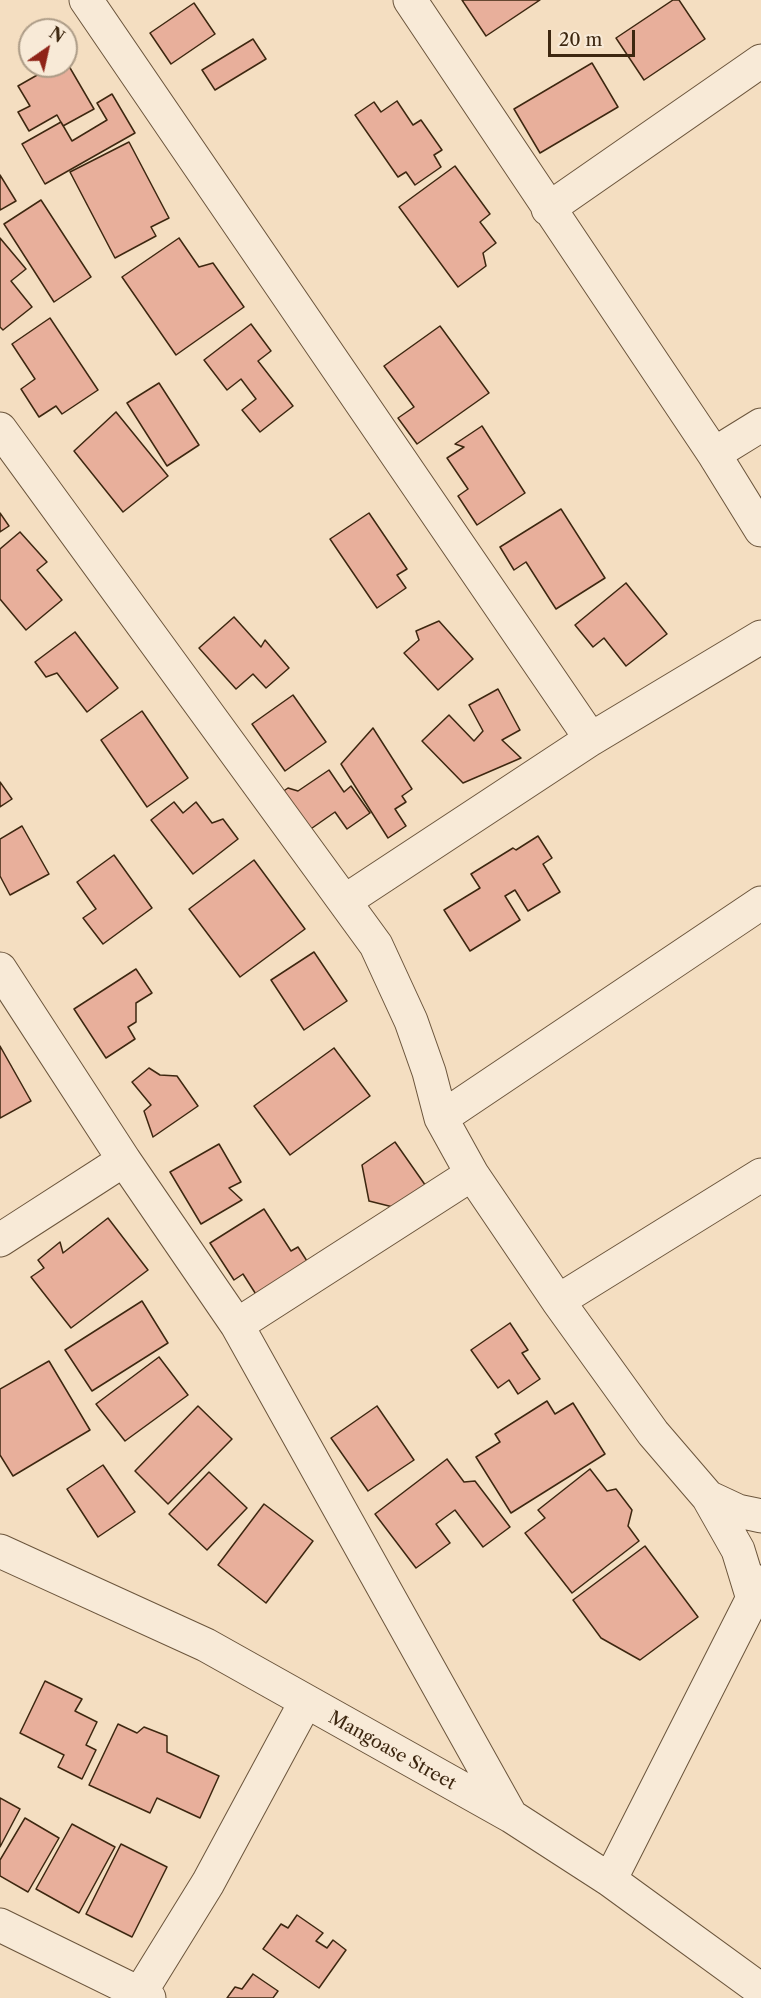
<!DOCTYPE html>
<style>
body{margin:0}
#map{position:relative;width:761px;height:1998px;overflow:hidden;background:#f4dec1;font-family:"Libre Caslon Text",serif}
canvas{display:block}
.north{position:absolute;left:18px;top:18px;width:60px;height:60px;box-sizing:border-box;background:#f8ead7;border:2px solid #ad9c87;border-radius:50%;rotate:34deg;font-size:16px;font-weight:700;line-height:24px;text-align:center;color:#3d2710}
.north::after{content:'';display:block;margin:auto;width:21px;height:27px;background:#8f2418;clip-path:polygon(50% 0,100% 100%,50% 72%,0 100%)}
.scale{position:absolute;left:548px;top:30px;width:87px;height:27px;box-sizing:border-box;border:3px solid #3d2710;border-top:0;padding-left:8px;font-size:18px;line-height:21px;white-space:nowrap;color:#3d2710;-webkit-text-stroke:4px #f8ead7;paint-order:stroke}
</style>
<div id="map">
<canvas width="761" height="1998"></canvas>
<div class="north">N</div>
<div class="scale">20 m</div>
</div>
<script>
const g = document.querySelector('canvas').getContext('2d');
g.lineJoin = 'round';
function fill(path, color) { g.fillStyle = color; g.fill(path, 'evenodd'); }
const poly = rows => new Path2D(rows.map(r => 'M' + r).join(''));
function strokePath(path, color, width, dash) { g.strokeStyle = color; g.lineWidth = width; g.lineCap = dash ? 'butt' : 'round'; g.setLineDash(dash || []); g.stroke(path); }
function write(font, color, halo, rows, align = 'center') {
  g.font = font + ' "Libre Caslon Text",serif'; g.lineWidth = 6; g.setLineDash([]); g.textBaseline = 'middle'; g.strokeStyle = halo; g.fillStyle = color; for (const [text, x, y, turn = 0] of rows) {
    g.save(); g.translate(x, y); g.rotate((+turn || 0) * Math.PI / 180); g.textAlign = isNaN(turn) ? turn : align; if (halo) g.strokeText(text, 0, 0); g.fillText(text, 0, 0); g.restore();
  }
}
const building = poly([
 [462,0,540,0,486,36,462,0],
 [673,0,679,0,705,39,644,80,616,38,673,0],
 [194,3,215,34,171,64,150,33,194,3],
 [253,39,266,59,215,90,202,70,253,39],
 [66,61,94,109,63,126,57,115,29,131,18,112,30,106,18,86,53,66,66,66,66,61],
 [592,63,618,107,540,153,514,109,592,63],
 [112,94,135,133,45,184,22,144,61,122,72,141,107,120,97,103,112,94],
 [397,101,413,125,421,120,442,150,434,155,441,167,415,185,406,172,398,177,355,115,374,102,381,112,397,101],
 [129,142,169,218,151,227,156,236,115,258,70,172,129,142],
 [455,166,490,214,480,222,496,243,483,253,486,266,458,287,399,207,455,166],
 [0,175,16,201,0,210,0,175],
 [41,200,91,277,54,302,4,224,41,200],
 [0,238,26,269,11,281,32,307,3,330,0,327,0,238],
 [179,238,199,267,213,263,244,307,176,355,122,277,179,238],
 [50,318,98,390,62,414,56,406,39,417,21,389,35,379,12,344,50,318],
 [251,324,271,351,258,361,293,406,260,432,242,410,256,399,241,379,227,390,204,360,251,324],
 [440,326,489,393,417,444,398,418,414,407,384,366,440,326],
 [159,383,199,445,167,466,127,403,159,383],
 [116,412,168,476,123,512,74,451,116,412],
 [482,426,525,493,477,525,458,496,468,489,447,458,464,447,455,444,482,426],
 [561,509,605,578,556,609,526,562,514,570,500,547,561,509],
 [0,513,9,526,0,532,0,513],
 [369,513,407,569,397,575,406,588,377,608,330,539,369,513],
 [20,532,47,562,37,570,62,600,26,630,0,599,0,549,20,532],
 [626,583,667,634,626,666,604,638,593,647,575,625,626,583],
 [234,617,261,647,265,640,289,668,266,688,253,674,236,689,199,648,234,617],
 [439,621,473,659,438,690,404,653,419,640,416,631,439,621],
 [75,632,118,688,87,712,57,673,46,677,35,662,75,632],
 [498,689,520,730,502,740,521,758,463,783,422,741,449,715,474,741,483,731,469,705,498,689],
 [293,695,326,742,285,771,252,724,293,695],
 [142,711,188,778,147,807,101,740,142,711],
 [373,728,412,789,402,796,406,802,395,809,406,826,388,838,341,764,373,728],
 [329,770,344,792,351,786,370,813,347,829,335,812,305,833,278,795,288,788,298,791,329,770],
 [0,782,12,799,0,807,0,782],
 [174,802,183,813,196,802,212,823,223,819,238,839,193,874,151,820,174,802],
 [22,826,49,874,10,895,0,876,0,839,22,826],
 [538,836,552,858,543,864,560,892,528,911,515,890,505,896,520,920,470,951,444,910,480,888,471,874,513,848,516,850,538,836],
 [114,855,152,908,103,944,83,918,96,909,77,882,114,855],
 [254,860,305,929,240,977,189,909,254,860],
 [314,952,347,1001,304,1030,271,980,314,952],
 [136,969,152,993,136,1003,136,1022,128,1027,135,1039,106,1058,74,1009,136,969],
 [0,1046,31,1101,0,1118,0,1046],
 [334,1048,370,1096,290,1155,254,1106,334,1048],
 [149,1068,160,1075,177,1076,198,1106,153,1137,144,1111,151,1105,132,1082,149,1068],
 [395,1142,428,1189,401,1209,369,1201,362,1165,395,1142],
 [219,1144,241,1182,229,1188,242,1200,201,1224,170,1172,219,1144],
 [264,1209,291,1251,298,1247,314,1272,259,1299,243,1274,234,1280,210,1243,264,1209],
 [108,1218,148,1270,71,1328,31,1277,44,1268,38,1260,60,1242,63,1253,108,1218],
 [142,1301,168,1343,92,1391,65,1350,142,1301],
 [510,1323,528,1350,522,1353,540,1379,518,1394,509,1380,498,1388,471,1350,510,1323],
 [159,1357,188,1395,125,1441,96,1404,159,1357],
 [49,1361,90,1430,13,1476,0,1455,0,1389,49,1361],
 [547,1401,555,1414,573,1403,605,1454,511,1513,476,1457,500,1442,495,1434,547,1401],
 [198,1406,232,1439,168,1504,135,1471,198,1406],
 [377,1406,414,1460,368,1491,331,1438,377,1406],
 [447,1459,464,1482,475,1481,510,1527,483,1547,455,1510,436,1524,450,1543,416,1568,375,1514,447,1459],
 [103,1465,135,1512,98,1537,67,1489,103,1465],
 [590,1469,607,1491,616,1489,632,1510,628,1526,639,1541,572,1593,525,1533,545,1518,538,1510,590,1469],
 [209,1472,247,1508,207,1550,169,1514,209,1472],
 [264,1504,313,1541,266,1603,218,1565,264,1504],
 [645,1546,698,1617,640,1660,601,1638,573,1600,645,1546],
 [45,1681,82,1699,75,1711,97,1722,86,1745,96,1750,82,1779,58,1767,64,1755,20,1733,45,1681],
 [118,1724,137,1733,144,1727,167,1736,167,1752,219,1776,200,1818,157,1798,150,1813,89,1785,118,1724],
 [0,1798,20,1809,0,1847,0,1798],
 [25,1818,59,1838,28,1892,0,1876,0,1860,25,1818],
 [72,1824,115,1847,79,1913,36,1889,72,1824],
 [121,1844,167,1867,132,1937,86,1914,121,1844],
 [297,1915,323,1933,316,1941,327,1948,333,1940,346,1950,319,1988,263,1949,281,1924,288,1928,297,1915],
 [253,1974,278,1991,273,1998,227,1998,235,1987,242,1989,253,1974]
]);
fill(building, '#e8af9b');
strokePath(building, '#3d2710', 1.5);
const minor = poly([
 [86,0,591,739],
 [410,0,714,454,761,530],
 [548,209,761,61],
 [0,429,376,945,411,1021,429,1072,441,1118,472,1174,558,1301,653,1433,708,1497,738,1550,753,1599],
 [714,454,761,425],
 [345,901,591,739,761,637],
 [0,969,124,1160,237,1325,511,1816],
 [441,1118,761,903],
 [0,1240,124,1160],
 [558,1301,761,1175],
 [237,1325,472,1174],
 [708,1497,738,1511,761,1516],
 [0,1551,206,1645,511,1816,610,1880,761,1990],
 [610,1880,761,1582],
 [0,1925,149,1998],
 [137,1998,208,1883,305,1703]
]);
strokePath(minor, '#6b553c', 35);
strokePath(minor, '#f8ead7', 33);
write('18px', '#3d2710', '#f8ead7', [
 ["Mangoase Street",392,1751,29]
]);
</script>
